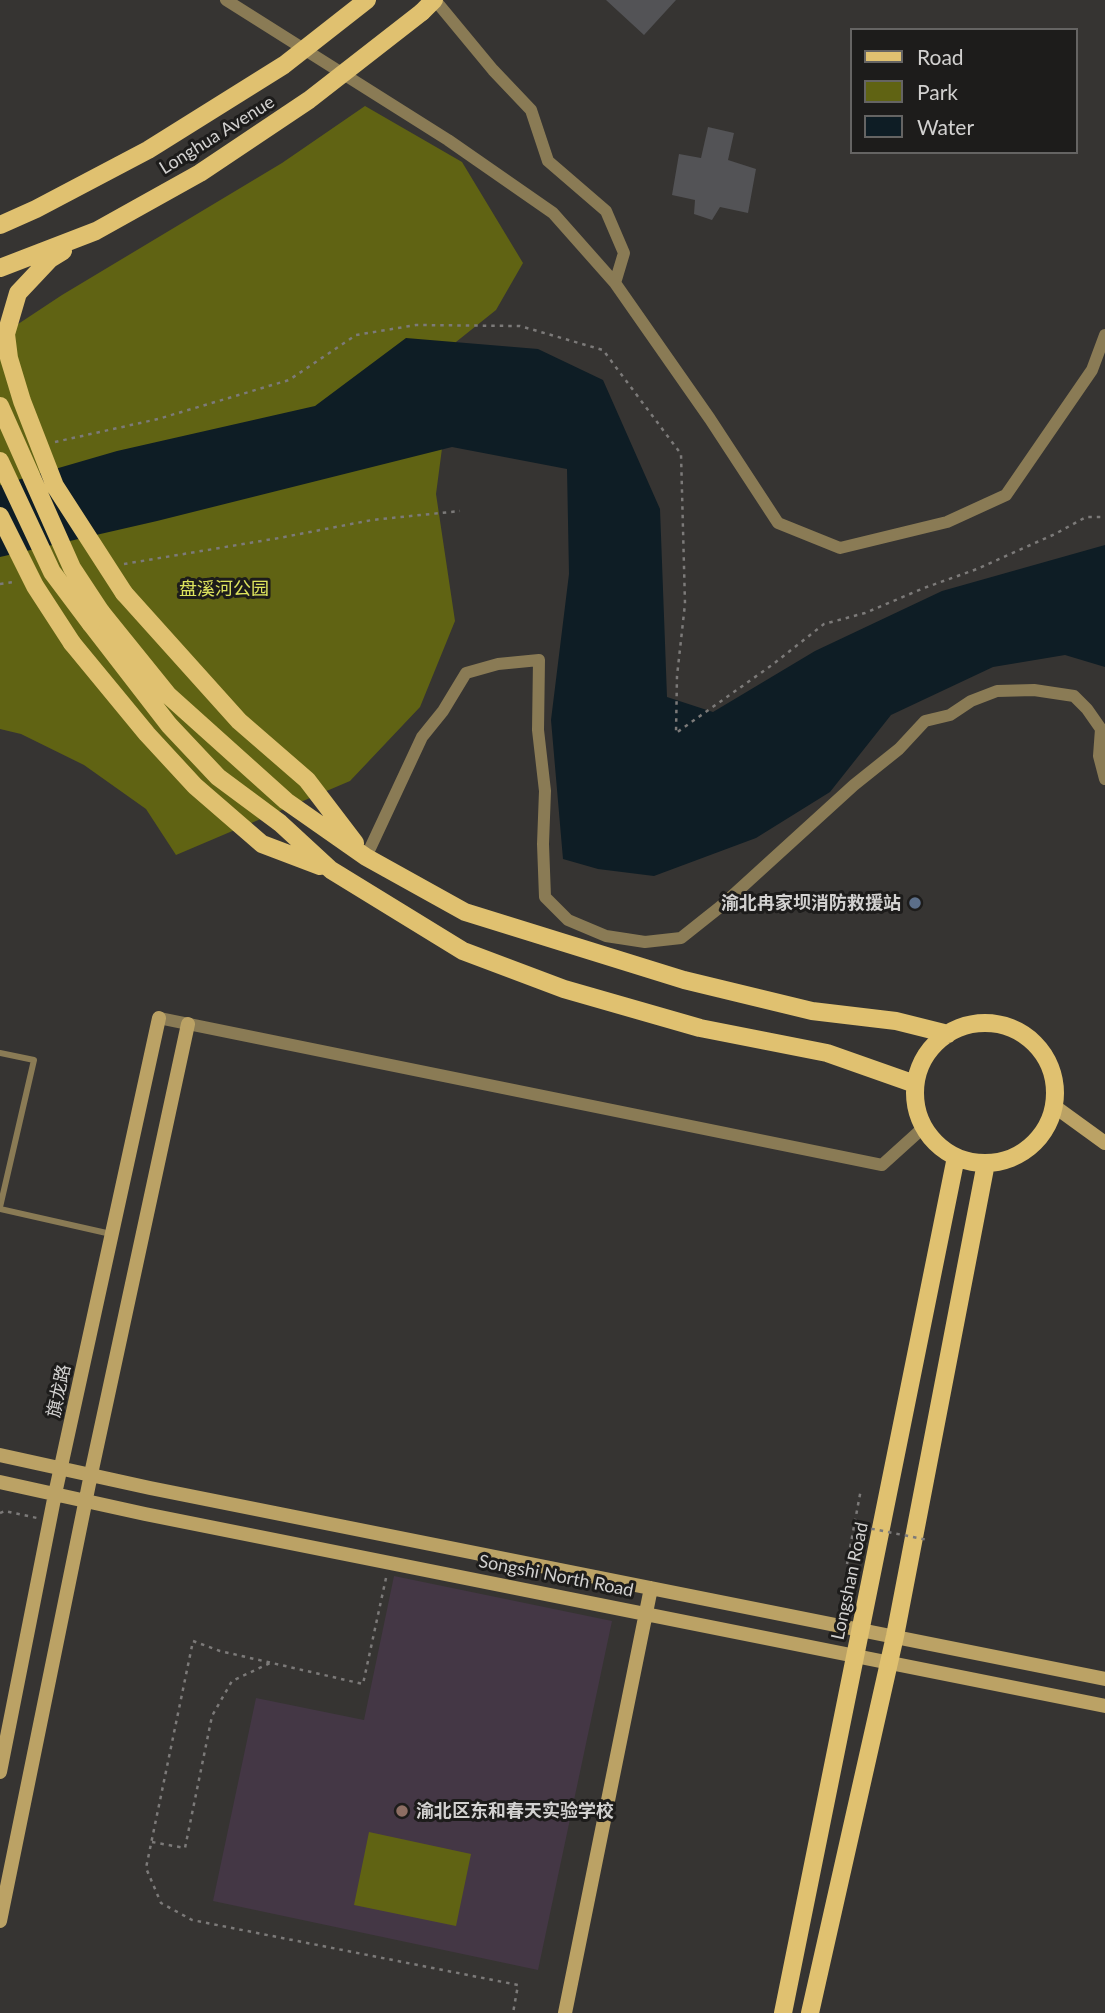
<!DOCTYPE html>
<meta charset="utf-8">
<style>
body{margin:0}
#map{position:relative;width:1105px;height:2013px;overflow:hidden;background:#363432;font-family:Lato,sans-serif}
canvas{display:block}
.legend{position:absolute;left:850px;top:28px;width:228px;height:126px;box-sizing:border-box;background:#1d1c1b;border:2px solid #656463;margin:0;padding:9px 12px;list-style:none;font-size:21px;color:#d2d1d0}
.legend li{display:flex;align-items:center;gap:14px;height:35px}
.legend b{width:35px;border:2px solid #656463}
</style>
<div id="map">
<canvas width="1105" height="2013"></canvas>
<ul class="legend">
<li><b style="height:9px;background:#e0c170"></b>Road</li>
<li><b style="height:19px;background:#606313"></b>Park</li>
<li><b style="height:19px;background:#0e1d25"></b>Water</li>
</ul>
</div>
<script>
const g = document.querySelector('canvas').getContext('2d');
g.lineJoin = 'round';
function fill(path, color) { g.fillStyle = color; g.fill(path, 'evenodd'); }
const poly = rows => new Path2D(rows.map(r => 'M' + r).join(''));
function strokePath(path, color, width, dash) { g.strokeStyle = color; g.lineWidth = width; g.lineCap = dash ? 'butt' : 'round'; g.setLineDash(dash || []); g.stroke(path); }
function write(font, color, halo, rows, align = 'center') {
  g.font = font + ' Lato,"Noto Sans SC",sans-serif'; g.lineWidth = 6; g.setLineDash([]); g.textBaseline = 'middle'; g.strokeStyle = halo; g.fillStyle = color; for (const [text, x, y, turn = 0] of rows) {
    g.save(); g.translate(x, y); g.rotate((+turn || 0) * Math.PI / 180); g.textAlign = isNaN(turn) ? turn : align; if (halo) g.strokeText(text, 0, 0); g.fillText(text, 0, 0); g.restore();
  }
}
fill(poly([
 [394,1576,612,1621,538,1970,213,1901,256,1698,364,1720]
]), '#443745');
fill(poly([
 [365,106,462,162,523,263,496,310,456,342,436,494,455,621,420,707,350,781,176,855,146,809,84,765,21,734,0,729,0,336,62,295,282,163],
 [369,1832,471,1854,456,1926,354,1905]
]), '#606313');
fill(poly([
 [406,338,538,349,603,380,660,509,667,697,713,712,815,651,942,591,1105,545,1105,667,1065,655,993,667,891,715,830,792,756,838,654,876,598,869,563,859,551,720,569,574,567,469,452,447,157,521,0,557,0,485,117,451,315,406]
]), '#0e1d25');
fill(poly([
 [606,0,676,0,644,35],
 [708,127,734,133,728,160,756,169,748,213,720,207,712,220,694,214,695,200,672,195,679,154,701,158]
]), '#535356');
strokePath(poly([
 [55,442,158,419,289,380,356,335,416,325,520,326,603,350,681,454,685,604,677,676,676,733,772,665,824,624,865,613,924,588,977,569,1055,534,1086,517,1105,517],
 [124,564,279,538,372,520,460,511],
 [0,584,14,582],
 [0,1513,5,1511,37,1518],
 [847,1564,861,1489],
 [386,1578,363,1684,220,1651,193,1641,146,1868,161,1903,192,1920,518,1985,513,2013],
 [152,1842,185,1848,212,1716,232,1681,270,1663]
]), '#7c7a79', 2.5, [3.5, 5]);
strokePath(poly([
 [0,1053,34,1060,0,1207],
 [0,1209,111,1234]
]), '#8a7b55', 6);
strokePath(poly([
 [226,0,448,140,553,213,615,283,710,419,778,523,840,548,947,522,1006,495,1092,370,1105,335],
 [435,0,493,70,531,110,548,161,606,211,624,253,615,283],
 [366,857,422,737,443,711,466,673,498,664,539,660,538,730,545,791,543,844,545,897,568,920,606,936,645,942,681,938,720,907,854,785,899,749,925,721,950,715,971,701,997,691,1034,690,1074,696,1087,709,1101,729,1099,756,1105,779],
 [159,1018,882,1165,924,1127]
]), '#8a7b55', 12);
strokePath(poly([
 [1054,1106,1105,1143],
 [0,1455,150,1488,1105,1679],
 [0,1482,145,1514,1105,1706],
 [0,1772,55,1494,159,1018],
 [0,1921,91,1474,188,1024],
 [565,2013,651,1588]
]), '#bba265', 14);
strokePath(poly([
 [422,12,434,0],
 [124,593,239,721,307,780,355,843],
 [101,612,168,695,286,801,366,857,465,912,684,980,812,1011,896,1021,948,1034],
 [91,624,169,725,218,777,280,823,331,870,463,951,564,989,700,1028,827,1053,915,1084],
 [72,643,147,734,195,786,262,844,320,866],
 '915 1093a70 70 0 1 1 140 0a70 70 0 1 1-140 0Z',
 [783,2013,956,1157],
 [810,2013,895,1636,986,1163]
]), '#e0c170', 18);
strokePath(poly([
 [863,1527,928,1540]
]), '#7c7a79', 2.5, [3.5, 5]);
strokePath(poly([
 [0,225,36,209,148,150,284,65,367,0],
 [63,251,50,259,18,293,6,334,9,358,22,401,55,486,124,593],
 [0,268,96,231,200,173,309,100,422,12],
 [0,406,72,568,101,612],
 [0,461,52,572,91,624],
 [0,516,35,586,72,643]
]), '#e0c170', 18);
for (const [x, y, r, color] of [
 [915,903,7,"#5c6f8a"],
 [402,1811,7,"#8d6e63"]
]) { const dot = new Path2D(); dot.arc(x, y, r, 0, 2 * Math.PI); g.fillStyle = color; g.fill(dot); strokePath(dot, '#1d1c1b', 2.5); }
write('18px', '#d2d1d0', '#1d1c1b', [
 ["Longhua Avenue",217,135,-32],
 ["旗龙路",59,1391,-78],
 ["Songshi North Road",556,1576,11],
 ["Longshan Road",850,1581,-78]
]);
write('18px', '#dee45e', '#1d1c1b', [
 ["盘溪河公园",224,589]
]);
write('bold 18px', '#d2d1d0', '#1d1c1b', [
 ["渝北冉家坝消防救援站",901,903],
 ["渝北区东和春天实验学校",416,1811,"left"]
], 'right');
</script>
